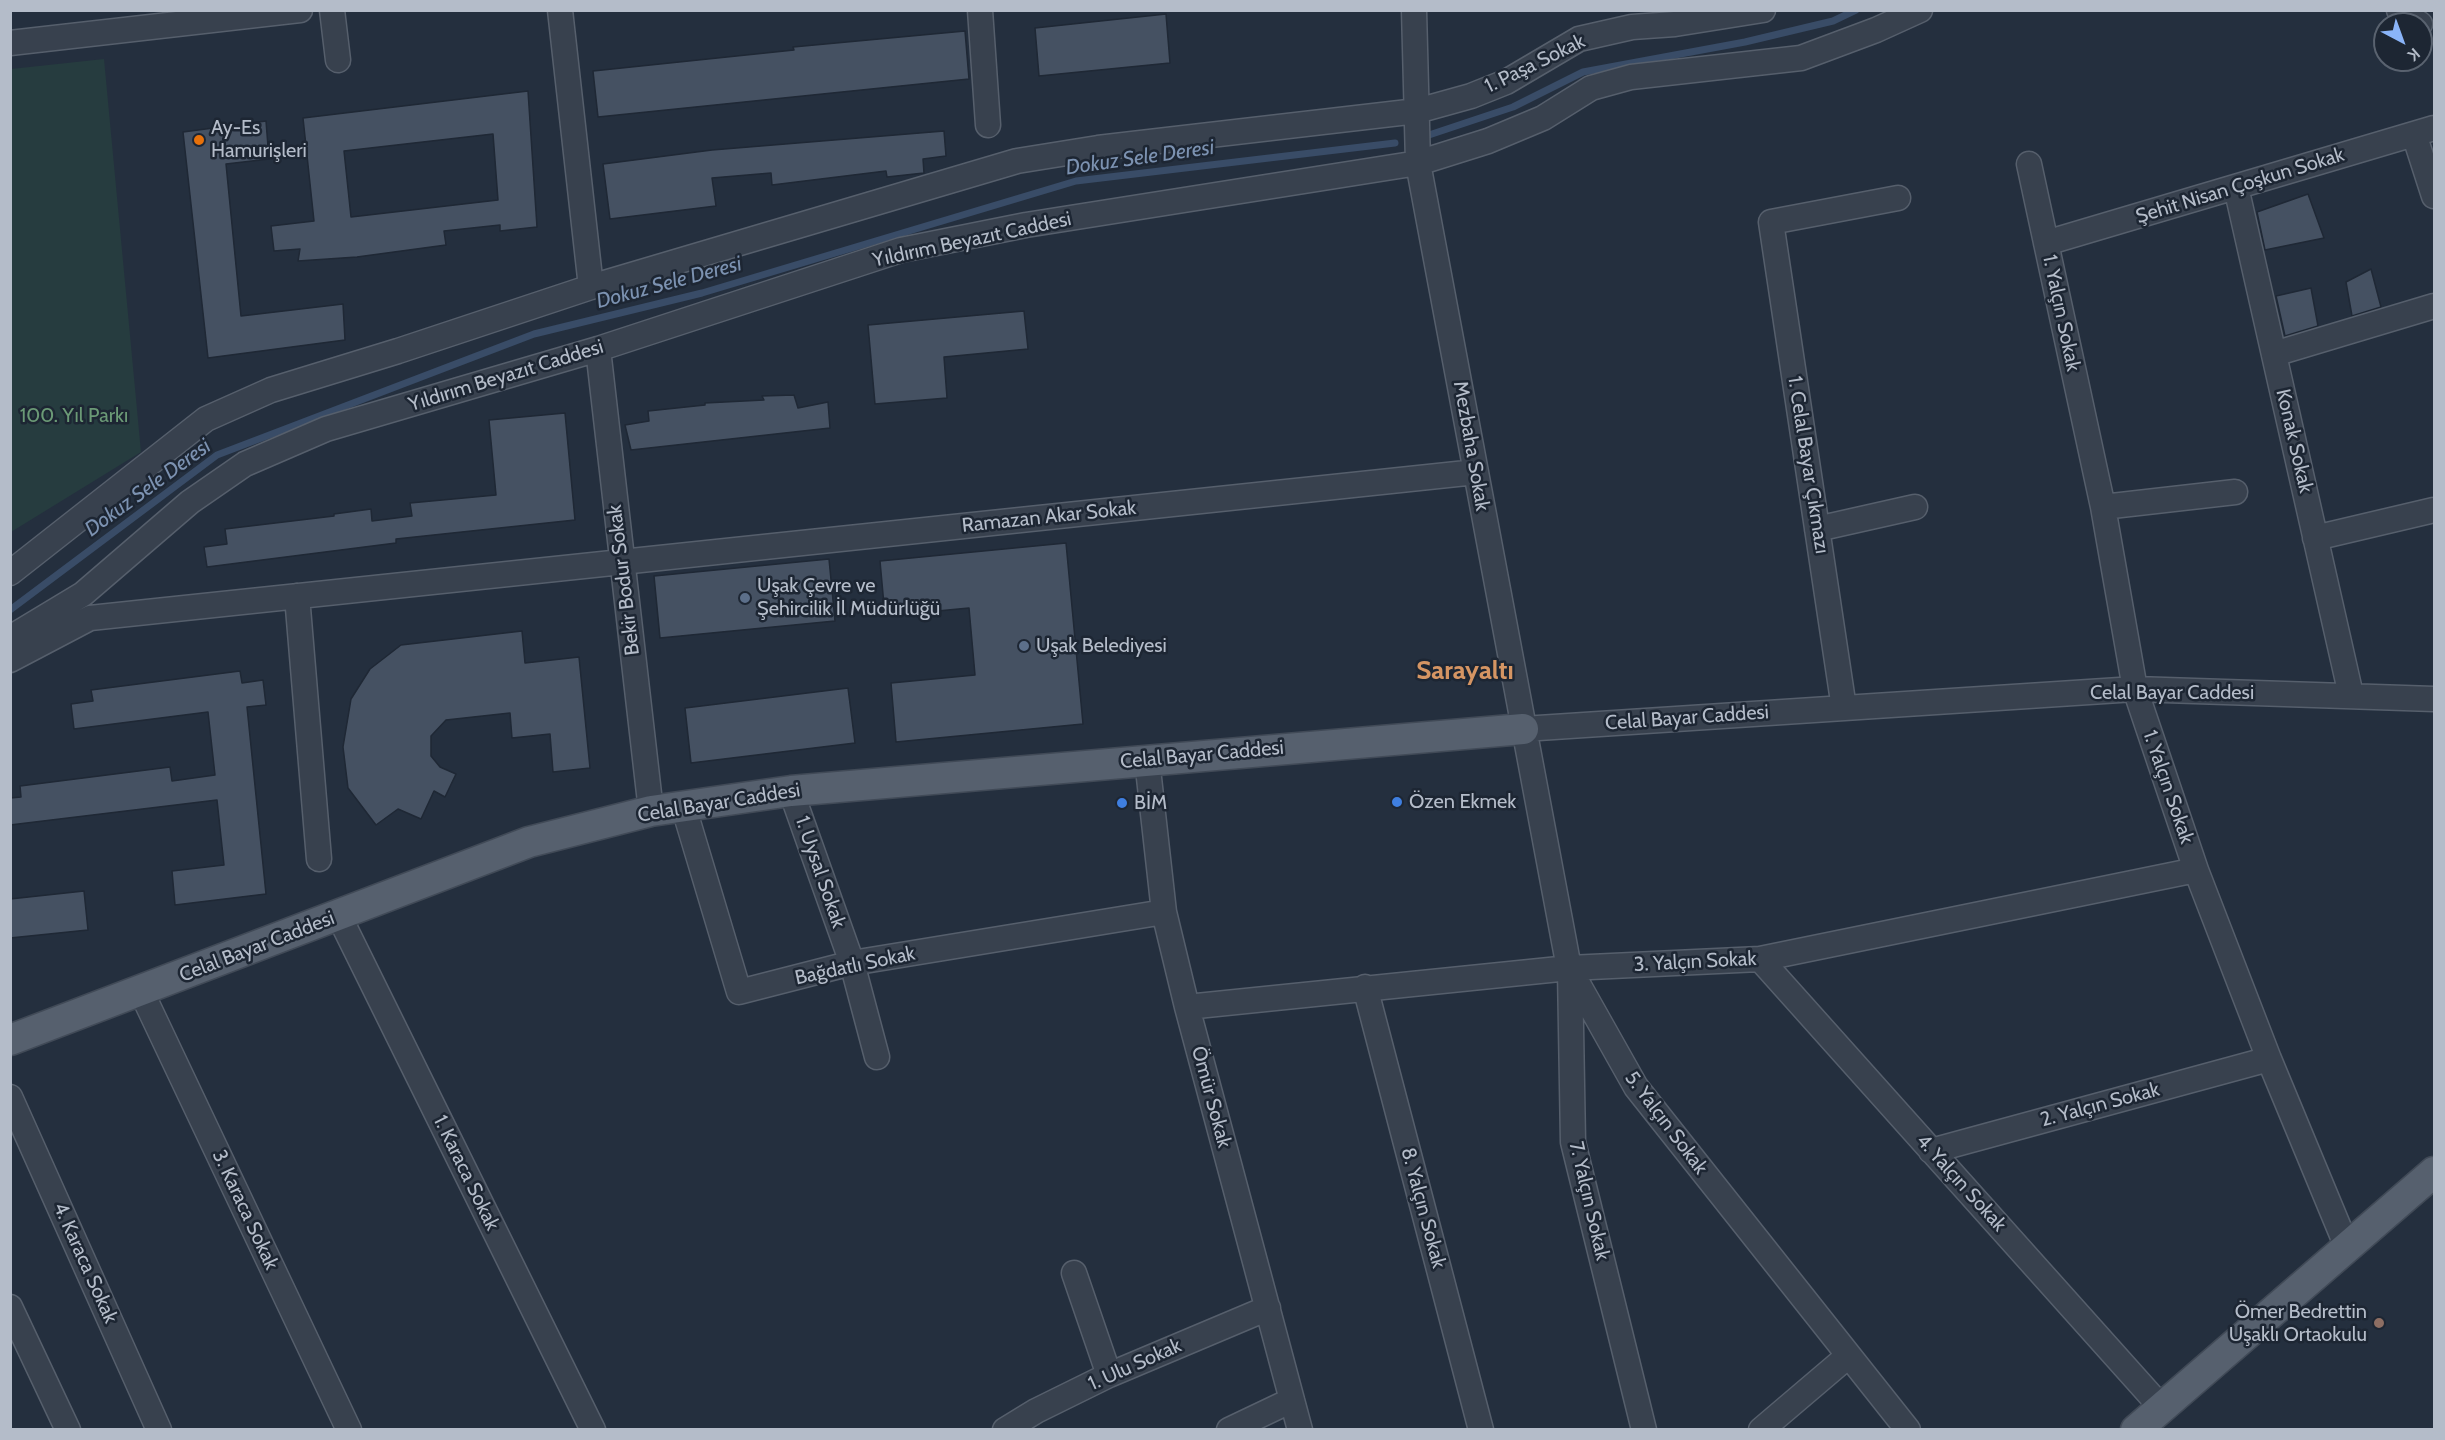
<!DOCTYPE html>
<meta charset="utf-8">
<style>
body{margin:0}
#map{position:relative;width:2445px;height:1440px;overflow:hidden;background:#242f3e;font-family:Cabin,sans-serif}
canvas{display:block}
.frame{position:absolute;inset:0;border:12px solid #b4bcc9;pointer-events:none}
.north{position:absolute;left:2373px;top:12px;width:60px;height:60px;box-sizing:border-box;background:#1d2633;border:2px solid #59626f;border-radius:50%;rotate:139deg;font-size:16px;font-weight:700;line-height:24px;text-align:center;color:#b4bcc9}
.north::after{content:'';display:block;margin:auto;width:21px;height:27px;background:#8ab4f8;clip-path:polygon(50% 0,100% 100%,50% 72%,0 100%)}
</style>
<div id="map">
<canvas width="2445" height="1440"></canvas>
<div class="frame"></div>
<div class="north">K</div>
</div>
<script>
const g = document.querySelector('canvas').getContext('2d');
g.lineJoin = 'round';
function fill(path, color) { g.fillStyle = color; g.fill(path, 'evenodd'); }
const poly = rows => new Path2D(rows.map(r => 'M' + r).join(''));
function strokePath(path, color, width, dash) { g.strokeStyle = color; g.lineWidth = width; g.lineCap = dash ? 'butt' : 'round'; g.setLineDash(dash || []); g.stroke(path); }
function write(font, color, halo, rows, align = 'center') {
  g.font = font + ' Cabin,sans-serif'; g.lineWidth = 5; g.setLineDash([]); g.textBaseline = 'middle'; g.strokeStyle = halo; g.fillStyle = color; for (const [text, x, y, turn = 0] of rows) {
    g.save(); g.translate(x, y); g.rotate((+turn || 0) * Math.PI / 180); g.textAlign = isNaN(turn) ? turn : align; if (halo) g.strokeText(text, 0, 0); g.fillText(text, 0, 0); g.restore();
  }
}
fill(poly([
 [104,59,141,452,11,532,11,69]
]), '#263c3f');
strokePath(poly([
 [1429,135,1513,107,1583,72,1745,42,1833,21,1856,10],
 [10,610,217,455,534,334,702,293,1076,181,1395,143]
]), '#394c67', 7);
const building = poly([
 [1166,14,1170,63,1039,76,1035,28,1166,14],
 [965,31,969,79,598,117,593,71,794,50,793,47,965,31],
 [528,91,537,227,500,231,500,225,444,231,446,245,357,257,298,261,300,249,274,251,271,226,314,221,303,118,528,91],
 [493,134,498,200,351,217,344,151,493,134],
 [266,121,269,159,226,164,241,316,343,304,345,340,208,358,183,132,266,121],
 [944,131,946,156,923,159,924,173,887,177,886,171,772,185,771,173,712,178,716,206,610,219,603,164,712,150,944,131],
 [2308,194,2324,238,2265,250,2257,212,2308,194],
 [2371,269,2381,307,2352,316,2346,282,2371,269],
 [2311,288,2318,326,2285,336,2276,296,2311,288],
 [1024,311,1028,349,944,357,947,398,875,404,868,325,1024,311],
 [794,395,798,408,828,402,830,428,631,450,625,425,649,421,648,411,705,405,705,403,764,400,762,396,794,395],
 [565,413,575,520,396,539,396,543,207,567,204,547,227,544,225,529,334,516,334,514,371,509,372,521,412,516,410,503,496,495,489,420,565,413],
 [1066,543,1083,724,896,742,891,683,975,675,969,608,885,616,880,561,1066,543],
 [829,559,835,621,660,638,654,576,829,559],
 [522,631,525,663,579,657,590,768,553,772,550,734,512,738,510,713,446,720,431,736,431,756,440,767,456,774,445,797,434,791,421,819,398,809,376,825,348,788,343,747,351,699,370,669,401,645,522,631],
 [240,671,242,683,263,680,266,705,247,707,266,894,175,905,172,871,224,865,217,800,10,825,10,798,21,797,20,786,170,767,172,781,215,775,208,712,74,729,71,704,93,701,91,690,240,671],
 [848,688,855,743,691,763,685,708,848,688],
 [84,891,88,930,10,938,10,899,84,891]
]);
fill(building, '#455162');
strokePath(building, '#1f2835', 1.5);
const minor = poly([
 [332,10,338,60],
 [560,10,591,287],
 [980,10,988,125],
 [1414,10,1418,163,1569,968,1636,1087,1908,1430],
 [2399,10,2420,24],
 [10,43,300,10],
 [2414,134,2434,196],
 [2029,164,2103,507,2135,689,2196,870,2269,1059,2347,1247],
 [2236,187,2351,695],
 [2046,243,2434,128],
 [598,349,651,811],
 [2274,354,2434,306],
 [2103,507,2235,492],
 [1817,529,1915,507],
 [2315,538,2434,510],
 [10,573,206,419,271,390,398,351,591,287,1017,161,1098,148,1417,111,1471,96,1506,82,1579,39,1632,27,1675,24,1763,10],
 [297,596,319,859],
 [10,638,83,594,190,502,245,464,326,429,598,349,901,250,1026,225,1418,163,1488,141,1543,118,1591,88,1631,77,1801,58,1876,30,1920,10],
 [10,660,90,618,1476,472],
 [1844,708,1771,222,1898,198],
 [1523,729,2135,689,2434,699],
 [1147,760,1164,912,1187,1007,1300,1430],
 [791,791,852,963,877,1057],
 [683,805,739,992,852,963,1164,912],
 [339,916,593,1430],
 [1760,959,2161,1407],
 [1570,971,1573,1142,1644,1430],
 [1365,987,1481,1430],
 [141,991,349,1430],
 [1187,1007,1569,968,1760,959,2196,870],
 [10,1097,159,1430],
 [1931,1151,2269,1059],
 [1074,1273,1109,1375],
 [10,1307,68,1430],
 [1005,1430,1036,1411,1109,1375,1268,1308],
 [1229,1430,1292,1400],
 [1761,1430,1848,1356]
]);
const major = poly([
 [10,1040,529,842,651,811,791,791,1523,729],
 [2136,1430,2434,1172]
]);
strokePath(minor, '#565f6c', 27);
strokePath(major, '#414a57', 33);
strokePath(minor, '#38414e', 24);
strokePath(major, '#56606e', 30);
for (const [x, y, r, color] of [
 [199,140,6,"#e8710a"],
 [745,598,6,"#5c6f8a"],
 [1024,646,6,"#5c6f8a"],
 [1397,802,6,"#3f7fe0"],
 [1122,803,6,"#3f7fe0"],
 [2379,1323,6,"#8d6e63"]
]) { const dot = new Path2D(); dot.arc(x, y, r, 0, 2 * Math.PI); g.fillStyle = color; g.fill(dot); strokePath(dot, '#1d2633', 2); }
write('20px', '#b4bcc9', '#1d2633', [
 ["1. Paşa Sokak",1535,64,-26],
 ["Şehit Nisan Çoşkun Sokak",2240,186,-17],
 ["Yıldırım Beyazıt Caddesi",972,240,-12],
 ["1. Yalçın Sokak",2061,313,78],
 ["Yıldırım Beyazıt Caddesi",506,376,-17],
 ["Konak Sokak",2294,441,77],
 ["Mezbaha Sokak",1471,446,80],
 ["1. Celal Bayar Çıkmazı",1808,465,81],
 ["Ramazan Akar Sokak",1049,517,-6],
 ["Bekir Bodur Sokak",624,580,-97],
 ["Celal Bayar Caddesi",2172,693],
 ["Celal Bayar Caddesi",1687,718,-4],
 ["Celal Bayar Caddesi",1202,755,-5],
 ["1. Yalçın Sokak",2168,787,71],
 ["Celal Bayar Caddesi",719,803,-9],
 ["1. Uysal Sokak",820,872,71],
 ["Celal Bayar Caddesi",257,947,-21],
 ["3. Yalçın Sokak",1695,962,-3],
 ["Bağdatlı Sokak",855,966,-12],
 ["Ömür Sokak",1211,1097,75],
 ["2. Yalçın Sokak",2100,1105,-15],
 ["5. Yalçın Sokak",1666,1123,53],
 ["1. Karaca Sokak",466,1173,64],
 ["4. Yalçın Sokak",1961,1183,48],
 ["7. Yalçın Sokak",1589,1201,77],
 ["8. Yalçın Sokak",1423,1208,75],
 ["3. Karaca Sokak",245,1210,65],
 ["4. Karaca Sokak",85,1263,66],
 ["1. Ulu Sokak",1135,1365,-24]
]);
write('20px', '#b4bcc9', '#1d2633', [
 ["Ay-Es",211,128],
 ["Hamurişleri",211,151],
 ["Uşak Çevre ve",757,586],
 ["Şehircilik İl Müdürlüğü",757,609],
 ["Uşak Belediyesi",1036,646],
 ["Özen Ekmek",1409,802],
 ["BİM",1134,803],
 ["Ömer Bedrettin",2367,1312,"right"],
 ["Uşaklı Ortaokulu",2367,1335,"right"]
], 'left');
write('20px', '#6b9a76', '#1d2633', [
 ["100. Yıl Parkı",74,416]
]);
write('italic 21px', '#7c92b1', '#1d2633', [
 ["Dokuz Sele Deresi",1140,158,-8],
 ["Dokuz Sele Deresi",669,283,-15],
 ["Dokuz Sele Deresi",148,488,-36]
]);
write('bold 26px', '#d59563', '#1d2633', [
 ["Sarayaltı",1465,671]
]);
</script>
